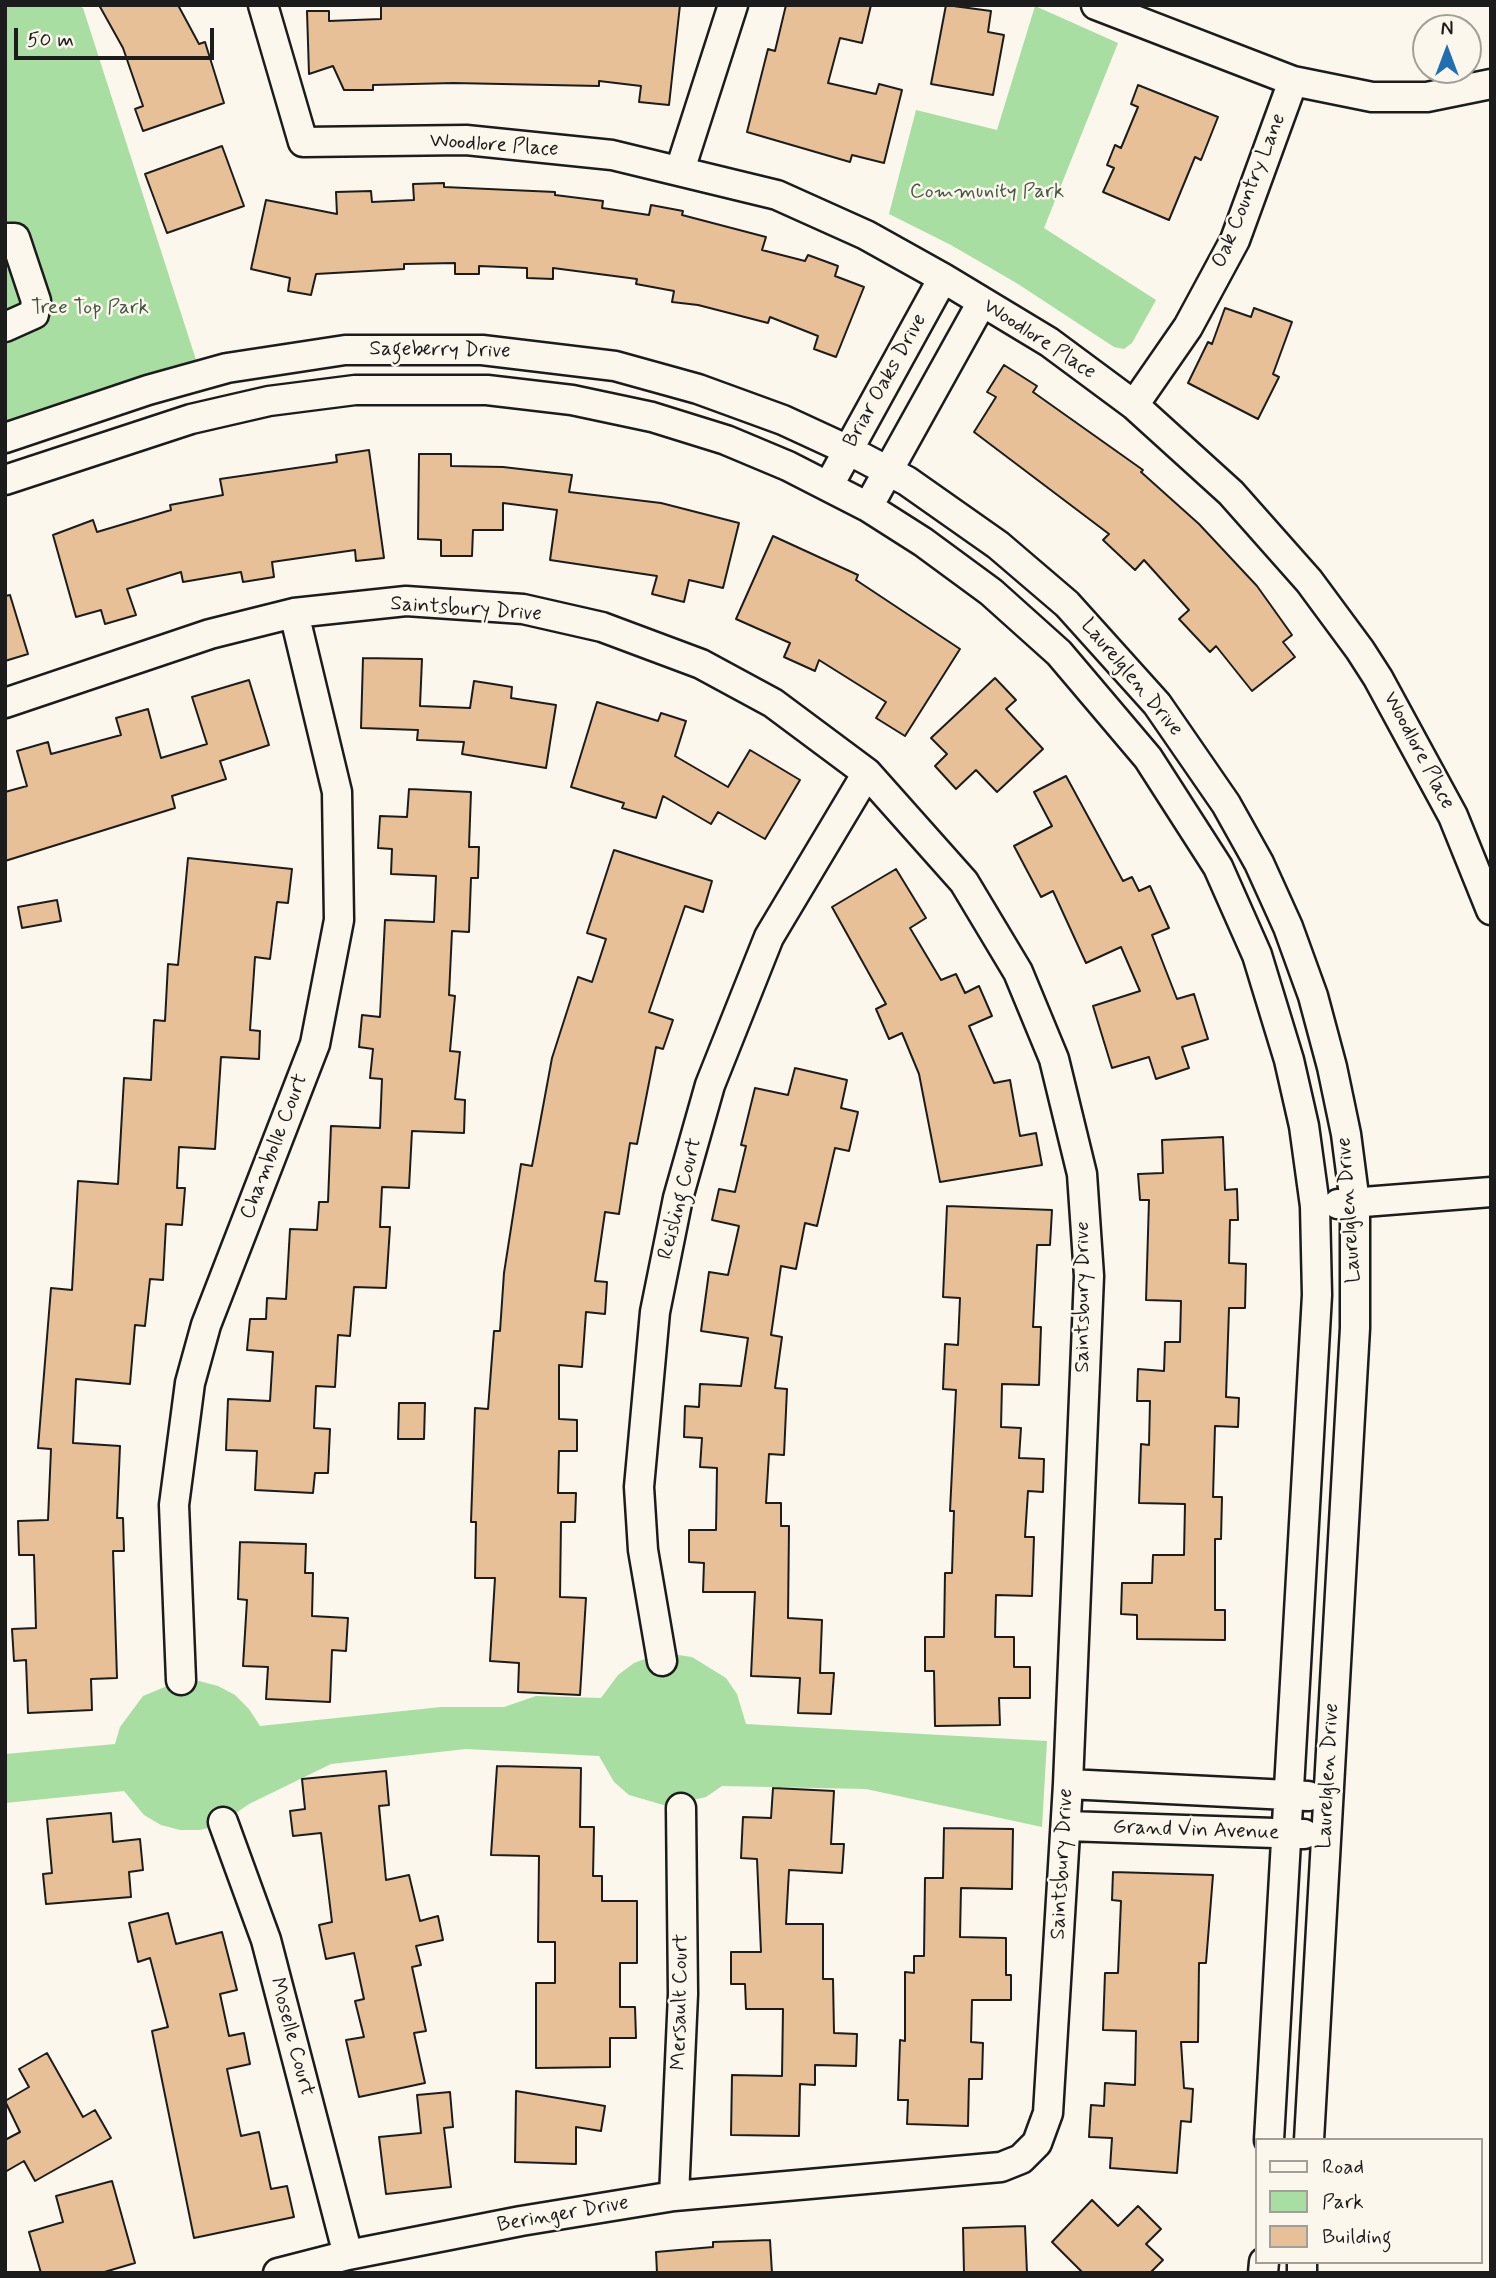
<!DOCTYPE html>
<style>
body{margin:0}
#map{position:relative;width:1496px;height:2278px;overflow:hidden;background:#fbf7ec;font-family:Mynerve,sans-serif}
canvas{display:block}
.frame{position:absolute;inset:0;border:7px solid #1c1c1c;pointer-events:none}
.legend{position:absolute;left:1255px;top:2138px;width:228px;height:126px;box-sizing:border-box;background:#fbf7ec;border:2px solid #a29f99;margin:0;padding:9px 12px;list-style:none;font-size:21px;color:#1c1c1c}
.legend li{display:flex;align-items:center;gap:14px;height:35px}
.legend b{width:35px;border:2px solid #a29f99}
.north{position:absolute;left:1412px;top:14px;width:70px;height:70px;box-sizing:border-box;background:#fbf7ec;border:2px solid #a29f99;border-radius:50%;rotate:0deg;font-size:19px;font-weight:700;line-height:28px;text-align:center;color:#1c1c1c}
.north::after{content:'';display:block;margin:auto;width:24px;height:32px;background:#1f6fb2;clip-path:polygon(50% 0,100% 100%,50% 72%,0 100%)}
.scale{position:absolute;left:14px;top:28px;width:200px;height:32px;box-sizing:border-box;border:4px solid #1c1c1c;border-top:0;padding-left:9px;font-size:21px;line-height:24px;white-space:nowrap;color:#1c1c1c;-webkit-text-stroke:5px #fbf7ec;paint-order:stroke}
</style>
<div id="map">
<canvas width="1496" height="2278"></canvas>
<div class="frame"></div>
<ul class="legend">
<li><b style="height:9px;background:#fbf7ec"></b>Road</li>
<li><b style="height:19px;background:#a8dea2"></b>Park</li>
<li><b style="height:19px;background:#e7c098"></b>Building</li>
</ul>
<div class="north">N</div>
<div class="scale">50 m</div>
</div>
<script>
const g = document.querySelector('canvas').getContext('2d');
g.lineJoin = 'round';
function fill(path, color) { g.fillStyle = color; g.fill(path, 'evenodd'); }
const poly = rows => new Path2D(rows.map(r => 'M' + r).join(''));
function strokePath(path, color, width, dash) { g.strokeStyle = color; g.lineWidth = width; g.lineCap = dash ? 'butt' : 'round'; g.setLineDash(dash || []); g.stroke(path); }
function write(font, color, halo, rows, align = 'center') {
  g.font = font + ' Mynerve,sans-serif'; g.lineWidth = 5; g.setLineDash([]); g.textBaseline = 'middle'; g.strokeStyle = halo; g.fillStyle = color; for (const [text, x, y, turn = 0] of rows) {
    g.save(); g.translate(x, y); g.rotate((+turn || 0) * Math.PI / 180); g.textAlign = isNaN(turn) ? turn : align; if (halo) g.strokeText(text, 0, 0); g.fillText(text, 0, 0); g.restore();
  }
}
fill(poly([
 [5,5,77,5,83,8,197,363,5,427],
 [1035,6,1118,43,1044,228,1156,300,1132,343,1124,349,1114,347,1018,284,951,245,889,214,916,110,997,130],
 [672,1654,692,1657,726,1678,737,1694,746,1724,1047,1741,1042,1827,866,1789,722,1786,706,1797,667,1806,629,1795,614,1782,599,1756,466,1749,331,1764,249,1804,219,1825,200,1830,180,1830,161,1825,144,1815,124,1791,5,1803,5,1754,115,1744,120,1727,143,1696,179,1681,199,1681,218,1686,235,1695,249,1709,260,1726,441,1707,504,1707,536,1696,601,1698,618,1675,634,1663,653,1656]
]), '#a8dea2');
const building = poly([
 [99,5,178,5,199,44,205,42,224,103,143,131,135,109,143,106,123,48,99,5],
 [381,5,680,5,669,105,639,102,641,86,599,81,599,86,453,83,373,85,373,90,344,90,333,66,309,74,307,11,329,11,329,21,381,19,381,5],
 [786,5,871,5,862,43,840,38,828,83,876,94,879,84,902,90,884,163,852,155,850,162,747,132,768,49,775,51,786,5],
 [946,5,991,11,988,32,1004,35,993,95,931,84,946,5],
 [1138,85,1218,117,1201,160,1195,157,1169,220,1103,192,1114,168,1107,165,1115,145,1121,148,1138,107,1131,104,1138,85],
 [222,146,244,206,167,233,145,174,222,146],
 [444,183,444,187,555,192,555,195,603,201,602,208,649,215,651,205,683,211,682,215,766,237,762,250,805,261,808,255,838,266,835,276,864,287,836,357,814,349,818,336,770,317,768,323,698,305,672,302,674,291,636,284,637,279,553,268,553,279,527,278,527,268,479,266,479,274,455,274,455,263,404,264,404,269,316,274,311,295,288,291,290,278,251,269,266,200,337,214,336,192,371,191,372,202,414,200,413,184,444,183],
 [1225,308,1251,317,1254,308,1292,322,1273,374,1279,377,1258,419,1188,383,1208,342,1212,344,1225,308],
 [1004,365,1037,386,1033,392,1143,470,1141,472,1199,524,1257,586,1292,635,1283,642,1295,657,1252,691,1216,646,1210,652,1179,619,1189,610,1144,560,1135,570,1103,540,1109,534,974,432,996,397,987,392,1004,365],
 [369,450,384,558,356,561,355,550,272,562,274,577,243,582,241,572,183,582,181,572,127,589,136,615,105,624,101,610,76,617,53,535,93,520,97,532,171,510,170,505,223,495,220,479,337,462,336,455,369,450],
 [419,454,451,454,451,466,503,467,572,475,569,492,661,503,739,523,723,588,689,580,684,602,652,594,657,576,550,560,557,510,503,503,503,530,473,530,472,556,441,556,441,540,418,539,419,454],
 [773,536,858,575,856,580,960,649,905,736,876,718,886,702,819,660,815,671,784,657,790,643,736,619,773,536],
 [10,595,28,654,5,661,5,596,10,595],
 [363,658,422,659,420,706,470,708,474,681,512,687,511,698,556,705,546,768,462,754,464,742,417,740,418,730,361,728,363,658],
 [995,678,1016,700,1006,709,1043,749,997,792,976,770,956,789,935,766,947,754,931,738,995,678],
 [249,680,269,745,220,761,226,779,172,796,175,808,5,861,5,792,27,786,17,751,48,742,51,754,121,735,116,718,148,709,161,758,207,744,192,697,249,680],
 [597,702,658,721,661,713,686,721,675,756,728,787,750,750,800,780,765,839,718,812,711,824,663,796,656,818,622,808,624,803,571,787,597,702],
 [1066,776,1123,881,1132,877,1139,891,1150,886,1169,928,1152,935,1177,999,1194,994,1208,1039,1182,1047,1189,1068,1156,1079,1149,1057,1112,1068,1093,1006,1140,991,1121,947,1086,963,1053,891,1041,897,1014,846,1052,826,1034,792,1066,776],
 [409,789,471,792,469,847,479,847,478,878,471,878,469,932,452,931,449,995,455,996,450,1051,460,1052,455,1099,465,1100,464,1133,412,1131,409,1188,382,1187,380,1227,390,1227,386,1288,354,1287,350,1336,338,1335,335,1387,316,1386,314,1428,330,1429,328,1473,315,1473,313,1493,255,1490,257,1451,226,1450,228,1399,270,1401,273,1352,247,1350,250,1319,266,1319,267,1298,286,1299,290,1229,317,1230,319,1202,328,1202,331,1126,380,1128,382,1079,370,1078,373,1049,359,1047,362,1015,380,1017,385,920,434,922,436,876,391,874,392,849,378,848,380,816,407,817,409,789],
 [614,850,712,881,703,912,685,906,649,1012,673,1020,663,1049,656,1047,637,1144,630,1143,619,1214,605,1212,595,1281,607,1282,605,1314,586,1312,582,1367,559,1365,559,1419,577,1420,577,1451,559,1451,558,1493,576,1493,575,1522,561,1522,560,1597,586,1598,580,1695,518,1692,519,1663,490,1661,495,1578,475,1578,476,1522,471,1522,475,1408,488,1409,494,1331,500,1331,504,1273,521,1164,532,1166,552,1058,578,977,592,982,606,939,587,933,614,850],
 [188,858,292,869,288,903,277,902,270,959,255,957,250,1030,260,1031,259,1059,221,1057,215,1149,179,1147,177,1188,185,1188,182,1225,166,1224,163,1280,150,1279,145,1326,135,1325,130,1384,76,1379,73,1443,120,1446,117,1518,123,1518,124,1551,113,1551,117,1678,91,1679,92,1710,28,1713,26,1660,14,1661,12,1629,36,1628,34,1555,19,1555,18,1521,48,1520,51,1449,38,1448,51,1288,72,1290,78,1181,118,1184,124,1078,151,1080,154,1020,165,1021,168,964,178,965,188,858],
 [896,869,926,918,910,928,941,980,956,974,965,993,979,986,992,1016,969,1026,994,1083,1010,1080,1020,1136,1036,1133,1042,1165,940,1182,919,1074,902,1033,889,1039,876,1009,886,1004,832,907,896,869],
 [57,900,61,921,22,928,18,907,57,900],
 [795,1068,847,1080,841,1108,858,1112,849,1151,835,1148,817,1226,805,1223,796,1269,781,1266,771,1335,782,1337,775,1388,787,1389,784,1455,769,1454,766,1503,781,1503,781,1526,789,1526,788,1618,822,1620,820,1673,834,1673,831,1714,798,1713,800,1678,751,1676,755,1592,703,1592,704,1563,689,1562,689,1530,716,1530,717,1468,700,1467,702,1438,684,1437,685,1406,699,1407,700,1384,741,1386,748,1338,701,1331,709,1272,728,1275,739,1226,712,1220,719,1189,735,1192,746,1146,741,1145,755,1088,788,1095,795,1068],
 [1223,1137,1225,1190,1237,1189,1238,1220,1230,1220,1229,1263,1246,1264,1245,1308,1229,1308,1226,1397,1239,1398,1238,1427,1215,1426,1213,1497,1222,1497,1221,1539,1215,1539,1215,1610,1225,1610,1225,1640,1137,1639,1137,1615,1121,1614,1122,1583,1152,1583,1153,1555,1184,1555,1185,1504,1139,1503,1141,1444,1149,1445,1150,1401,1137,1401,1138,1369,1164,1371,1165,1342,1180,1342,1181,1301,1146,1300,1149,1200,1140,1200,1138,1174,1163,1173,1162,1140,1223,1137],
 [947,1206,1052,1210,1050,1245,1037,1245,1033,1327,1041,1327,1039,1385,1002,1384,1001,1427,1021,1428,1019,1458,1044,1459,1043,1492,1028,1491,1025,1537,1034,1537,1032,1596,996,1595,995,1637,1014,1637,1014,1667,1030,1667,1030,1698,999,1698,1000,1725,935,1726,934,1671,925,1671,925,1637,944,1637,945,1573,952,1573,954,1511,950,1511,956,1390,943,1389,945,1344,958,1345,960,1298,943,1297,947,1206],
 [399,1403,425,1403,424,1439,398,1439,399,1403],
 [240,1542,306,1544,305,1573,313,1573,312,1616,348,1618,346,1651,332,1650,330,1702,266,1699,268,1667,243,1666,247,1600,238,1599,240,1542],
 [497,1766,581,1768,580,1827,594,1827,593,1876,602,1876,602,1901,637,1901,637,1963,620,1963,620,2007,635,2007,636,2038,610,2038,610,2067,536,2068,536,1983,555,1983,555,1942,538,1942,539,1856,491,1855,497,1766],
 [386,1771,389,1805,379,1806,386,1880,409,1875,420,1921,438,1916,443,1940,416,1946,421,1965,412,1967,426,2031,414,2033,425,2083,359,2097,346,2040,364,2037,355,2001,364,1999,354,1953,326,1959,319,1925,332,1922,321,1833,293,1836,290,1811,305,1809,302,1779,386,1771],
 [773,1788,834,1791,831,1844,844,1844,842,1873,789,1870,786,1924,823,1924,823,1979,833,1979,834,2033,857,2034,856,2066,815,2065,815,2085,800,2084,799,2136,731,2135,732,2075,782,2076,783,2009,746,2009,745,1984,731,1984,731,1952,761,1952,757,1859,741,1858,743,1817,771,1818,773,1788],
 [111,1813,113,1842,140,1839,143,1870,129,1872,131,1897,46,1904,43,1874,52,1873,47,1819,111,1813],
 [944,1828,1013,1829,1012,1889,961,1888,960,1937,1006,1938,1006,1975,1011,1975,1011,2000,972,2000,971,2042,983,2043,982,2079,969,2079,968,2126,907,2124,908,2100,898,2100,900,2040,905,2041,905,1972,914,1973,914,1956,924,1956,925,1878,943,1878,944,1828],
 [1113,1872,1213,1875,1206,1963,1199,1963,1198,2042,1181,2042,1184,2088,1193,2089,1191,2122,1181,2121,1177,2173,1110,2168,1112,2138,1089,2137,1091,2105,1104,2106,1105,2083,1135,2085,1136,2031,1103,2030,1105,1973,1118,1973,1121,1901,1112,1900,1113,1872],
 [168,1913,176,1944,222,1932,237,1990,220,1994,229,2036,244,2033,250,2064,227,2069,241,2136,259,2132,271,2189,287,2186,294,2217,194,2238,152,2031,168,2027,150,1958,138,1962,129,1923,168,1913],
 [47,2053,83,2117,95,2110,111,2138,35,2181,24,2161,5,2172,5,2140,20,2132,5,2101,29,2087,19,2069,47,2053],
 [516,2091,605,2106,601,2131,576,2127,576,2164,515,2162,516,2091],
 [450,2092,453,2127,444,2128,451,2187,386,2194,379,2137,421,2133,417,2095,450,2092],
 [112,2181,135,2263,101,2273,41,2273,29,2232,63,2222,56,2196,112,2181],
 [1092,2200,1118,2226,1138,2206,1161,2229,1146,2244,1163,2260,1150,2273,1083,2273,1052,2242,1092,2200],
 [1025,2226,1027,2273,964,2273,963,2228,1025,2226],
 [770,2240,772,2273,657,2273,656,2252,713,2247,713,2242,770,2240]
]);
fill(building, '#e7c098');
strokePath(building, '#1c1c1c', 2);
const minor = poly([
 [263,5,303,142,466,140,612,155,777,195,866,235,943,278,1049,342,1134,405,1231,493,1309,581,1360,650,1378,678,1453,816,1491,910],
 [1096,5,1293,81,1372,97,1427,97,1491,84],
 [680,170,733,5],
 [5,238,15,238,36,301,34,314,5,327],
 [1134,405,1188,327,1235,240,1293,81],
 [5,438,148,390,227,368,345,350,482,350,615,366,698,389,783,420,848,450,907,481,998,545,1067,604,1157,704,1226,804,1259,863,1288,927,1313,996,1332,1067,1346,1134,1355,1203,1355,1328,1309,2140],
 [5,480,191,419,269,401,355,390,487,390,572,400,652,417,726,440,788,466,868,507,923,542,991,592,1059,653,1148,758,1218,867,1257,955,1289,1060,1304,1126,1315,1206,1317,1295,1269,2140],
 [829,485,943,278],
 [868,507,982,302],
 [5,703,210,634,294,613,406,601,523,609,602,627,701,664,773,703,867,773,964,882,1018,972,1054,1059,1082,1174,1089,1276,1068,1784,1048,2113,1037,2143,1021,2159,1001,2167,674,2196,521,2221,348,2255,278,2273],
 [1338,1204,1491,1192],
 [662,1661,643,1550,639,1487,655,1312,678,1198,710,1085,769,937,867,773],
 [181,1680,174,1505,190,1383,206,1325,315,1044,339,920,337,792,294,613],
 [1068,1784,1308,1796],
 [223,1822,266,1940,348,2255],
 [1066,1826,1304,1834],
 [674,2196,683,1994,681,1808],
 [1263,2273,1264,2262],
 [1302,2273,1302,2262]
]);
strokePath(minor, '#1c1c1c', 33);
strokePath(minor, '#fbf7ec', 28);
write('21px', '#1c1c1c', '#fbf7ec', [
 ["Woodlore Place",494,146,4],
 ["Oak Country Lane",1250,191,-68],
 ["Woodlore Place",1039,340,33],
 ["Sageberry Drive",440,351,1],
 ["Briar Oaks Drive",886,381,-61],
 ["Saintsbury Drive",466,610,4],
 ["Laurelglen Drive",1131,678,50],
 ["Woodlore Place",1418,751,62],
 ["Chambolle Court",275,1147,-69],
 ["Reisling Court",681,1199,-76],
 ["Laurelglen Drive",1350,1210,-94],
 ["Saintsbury Drive",1084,1297,-90],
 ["Laurelglen Drive",1329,1776,-87],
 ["Grand Vin Avenue",1196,1831,2],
 ["Saintsbury Drive",1063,1864,-87],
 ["Mersault Court",681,2002,-89],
 ["Moselle Court",291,2037,75],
 ["Beringer Drive",563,2215,-10]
]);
write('21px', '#465644', '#fbf7ec', [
 ["Community Park",987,193],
 ["Tree Top Park",90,309]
]);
</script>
